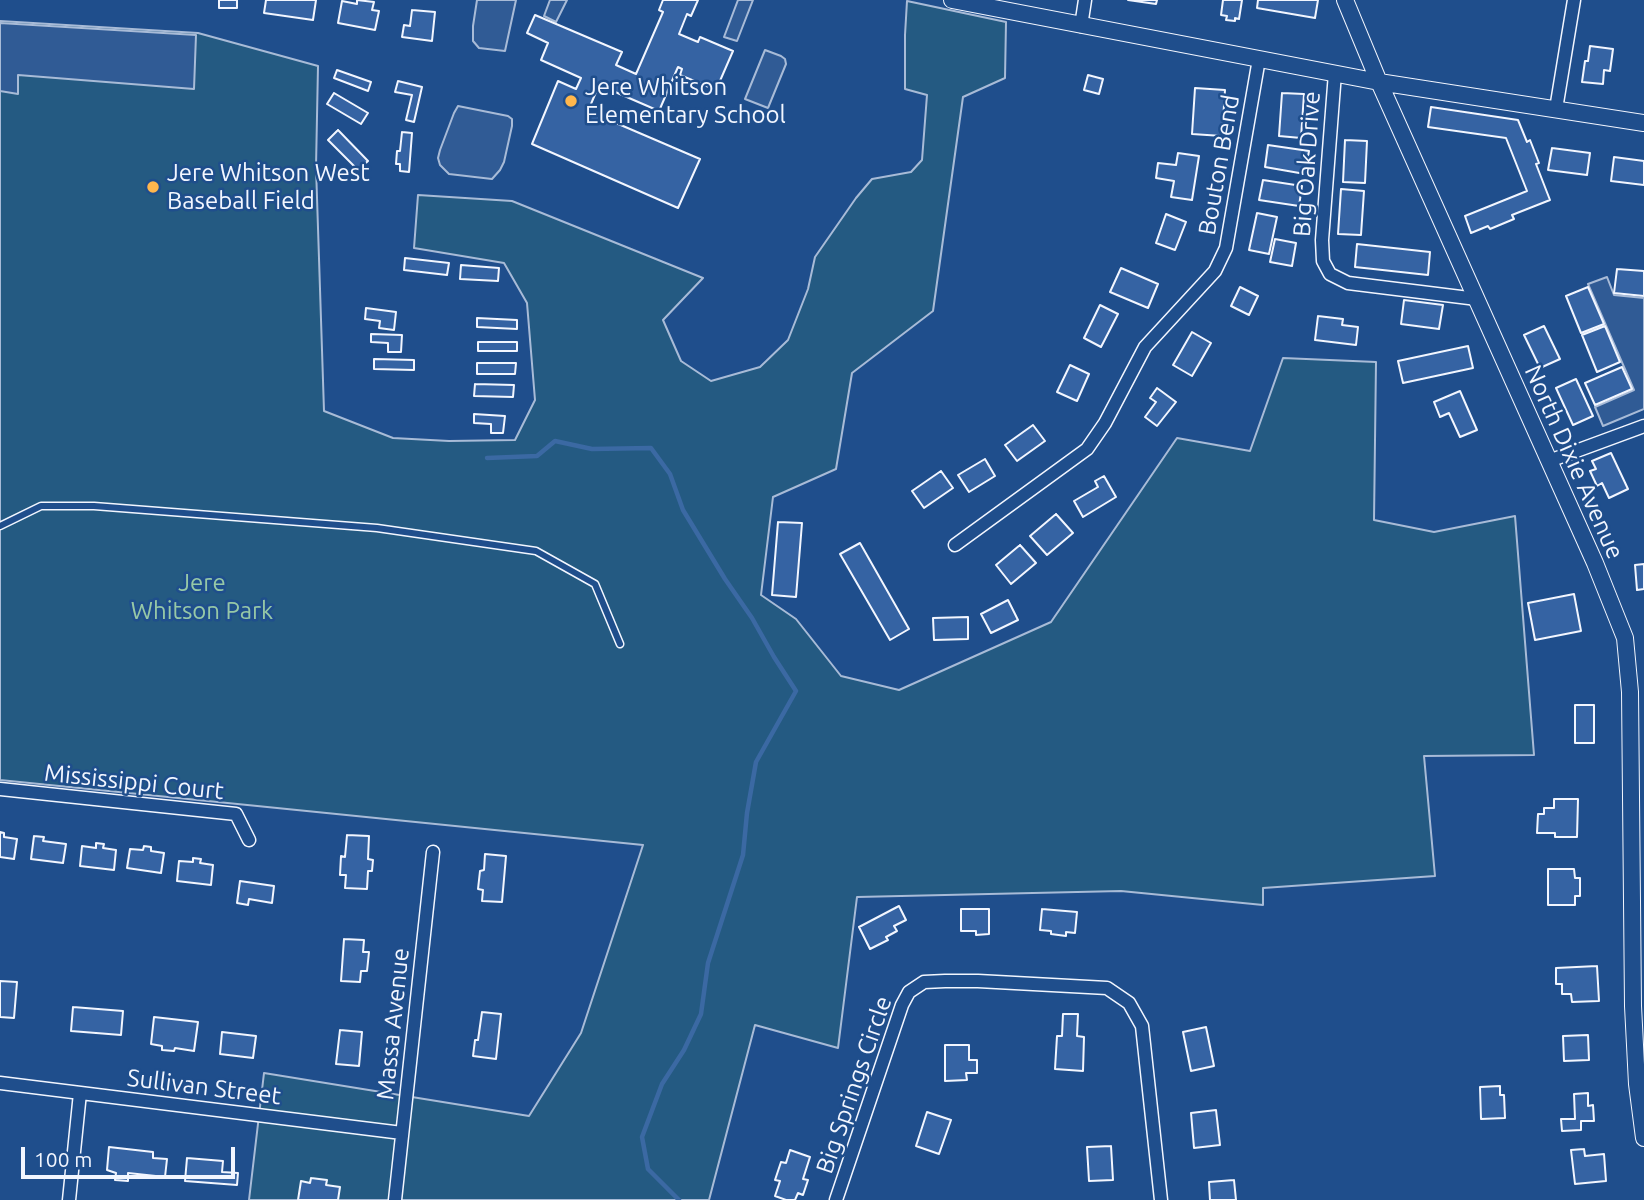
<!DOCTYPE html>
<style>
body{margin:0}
#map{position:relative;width:1644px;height:1200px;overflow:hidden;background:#1f4e8c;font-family:Ubuntu,sans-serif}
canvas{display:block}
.scale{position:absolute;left:21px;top:1147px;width:214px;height:32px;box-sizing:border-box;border:4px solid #f2f6ff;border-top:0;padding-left:9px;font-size:21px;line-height:24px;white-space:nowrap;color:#f2f6ff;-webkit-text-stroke:5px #1f4e8c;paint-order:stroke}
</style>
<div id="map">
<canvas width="1644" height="1200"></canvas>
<div class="scale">100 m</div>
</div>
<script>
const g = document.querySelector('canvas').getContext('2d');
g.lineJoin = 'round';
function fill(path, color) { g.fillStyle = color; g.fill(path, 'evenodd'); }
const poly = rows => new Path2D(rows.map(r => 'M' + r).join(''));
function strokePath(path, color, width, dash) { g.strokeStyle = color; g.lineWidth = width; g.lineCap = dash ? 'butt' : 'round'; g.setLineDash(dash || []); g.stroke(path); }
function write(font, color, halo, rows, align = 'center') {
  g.font = font + ' Ubuntu,sans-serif'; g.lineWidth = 5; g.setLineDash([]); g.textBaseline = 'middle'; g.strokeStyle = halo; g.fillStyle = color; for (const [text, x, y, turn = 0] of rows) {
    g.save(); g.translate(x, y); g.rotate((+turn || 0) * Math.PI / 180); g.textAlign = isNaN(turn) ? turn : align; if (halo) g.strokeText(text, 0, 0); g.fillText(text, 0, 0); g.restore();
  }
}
const green = poly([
 [907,1,1006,22,1005,78,963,97,933,311,852,373,836,469,773,497,761,595,796,619,841,676,899,690,1051,622,1177,438,1250,451,1283,358,1376,362,1374,520,1434,532,1515,516,1534,755,1424,756,1435,876,1263,888,1263,905,1121,891,857,897,838,1048,755,1025,709,1200,249,1200,264,1073,529,1116,581,1033,643,845,0,780,0,21,198,33,318,66,316,167,324,411,393,438,449,441,515,440,535,400,527,303,504,263,414,248,418,195,512,201,703,278,663,320,681,361,711,381,760,367,788,340,808,289,815,257,856,198,872,179,911,172,922,160,927,95,905,89,905,35,907,1]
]);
fill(green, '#245a82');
strokePath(green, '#a8bbd7', 2);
const parking = poly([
 [477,0,516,0,505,51,479,48,473,41,473,26,477,0],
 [550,0,567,0,556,22,544,16,550,0],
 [738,0,753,0,737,41,724,37,738,0],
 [0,23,196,35,194,89,18,75,18,94,0,91,0,23],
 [765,50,781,56,785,59,786,64,768,108,745,99,765,50],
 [458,106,508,116,512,119,512,126,504,162,500,170,492,179,449,174,440,165,438,158,440,150,454,113,458,106],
 [1607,277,1614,295,1644,298,1644,409,1603,426,1595,407,1634,390,1588,284,1607,277]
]);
fill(parking, '#305b95');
strokePath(parking, '#a8bbd7', 2);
strokePath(poly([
 [487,458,537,456,555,441,592,449,651,448,670,474,683,510,725,579,752,618,774,657,796,691,756,762,747,813,743,855,708,963,701,1014,684,1050,662,1084,642,1137,648,1169,679,1200]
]), '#3b69a3', 4.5);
const building = poly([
 [219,0,237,0,237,8,219,8,219,0],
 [266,0,316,0,313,20,264,13,266,0],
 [357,0,374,2,372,10,379,11,375,30,338,23,342,1,357,4,357,0],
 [663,0,698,0,691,16,687,14,679,34,698,42,700,37,733,51,716,90,680,75,682,69,678,67,659,111,599,85,588,111,700,159,678,208,532,144,558,81,576,89,581,78,541,60,548,43,527,33,535,15,622,52,616,65,636,74,663,12,659,10,663,0],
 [1128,0,1157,0,1156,4,1128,0],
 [1223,0,1242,0,1239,19,1235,18,1235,21,1226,20,1227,16,1221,15,1223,0],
 [1258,0,1318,0,1315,18,1257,8,1258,0],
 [412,10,435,12,432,41,402,37,404,25,410,26,412,10],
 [1590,46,1613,49,1610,71,1604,70,1603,84,1582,82,1585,61,1588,61,1590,46],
 [337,70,371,82,368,91,334,78,337,70],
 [1088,75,1103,79,1099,94,1084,90,1088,75],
 [398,81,422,87,414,122,406,120,412,95,395,92,398,81],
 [1195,88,1225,90,1222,136,1192,134,1195,88],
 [334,93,368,113,361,124,327,104,334,93],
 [1282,93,1304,94,1301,138,1279,136,1282,93],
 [1431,107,1518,120,1527,142,1530,140,1539,163,1536,164,1550,200,1512,215,1514,219,1490,229,1488,226,1471,233,1465,216,1527,191,1506,138,1428,127,1431,107],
 [338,130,368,161,358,170,328,140,338,130],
 [402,132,412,133,409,172,400,171,400,164,396,164,397,151,400,151,402,132],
 [1345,140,1367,141,1365,183,1343,182,1345,140],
 [1268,145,1309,151,1305,174,1265,167,1268,145],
 [1552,148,1590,153,1587,175,1548,170,1552,148],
 [1178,153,1199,156,1192,200,1171,197,1174,181,1156,178,1158,163,1176,165,1178,153],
 [1614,157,1644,161,1644,185,1611,181,1614,157],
 [1263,180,1302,186,1299,206,1259,200,1263,180],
 [1341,189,1364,191,1361,235,1338,234,1341,189],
 [1257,213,1277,217,1269,254,1249,250,1257,213],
 [1166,214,1186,222,1175,250,1156,243,1166,214],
 [1275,239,1296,243,1292,266,1270,262,1275,239],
 [1357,244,1430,252,1428,275,1355,267,1357,244],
 [405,258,449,263,447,275,404,270,405,258],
 [461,265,499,268,498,281,460,279,461,265],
 [1121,268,1158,284,1148,308,1110,292,1121,268],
 [1617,269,1644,271,1644,296,1614,293,1617,269],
 [1240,287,1258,296,1249,315,1231,306,1240,287],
 [1588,287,1604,324,1581,333,1566,296,1588,287],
 [1404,300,1443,305,1439,329,1401,324,1404,300],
 [1100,305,1118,314,1101,347,1084,338,1100,305],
 [366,308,396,312,394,330,379,328,380,321,365,319,366,308],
 [1318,316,1343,319,1342,325,1358,327,1356,345,1315,340,1318,316],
 [477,318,517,320,517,329,477,327,477,318],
 [1544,326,1560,359,1540,368,1524,335,1544,326],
 [1605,326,1620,362,1597,372,1582,335,1605,326],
 [1192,332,1211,343,1192,376,1173,365,1192,332],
 [371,334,402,335,401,352,388,352,388,343,371,342,371,334],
 [478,342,517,342,517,351,478,351,478,342],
 [1468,346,1473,368,1403,383,1398,361,1468,346],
 [374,359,414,360,414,370,374,369,374,359],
 [477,363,516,363,515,374,477,374,477,363],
 [1070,365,1089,374,1077,401,1057,392,1070,365],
 [1622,367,1632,389,1595,405,1585,383,1622,367],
 [1576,379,1593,416,1573,425,1556,388,1576,379],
 [475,384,514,385,513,397,474,396,475,384],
 [1157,388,1176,402,1157,426,1145,417,1156,402,1150,398,1157,388],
 [1460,391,1477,430,1460,437,1449,413,1440,417,1434,402,1460,391],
 [474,414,505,416,503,433,491,433,491,424,474,423,474,414],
 [1033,425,1045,441,1017,461,1005,445,1033,425],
 [1611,453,1628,489,1609,498,1602,483,1597,486,1590,471,1596,469,1592,461,1611,453],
 [985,459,995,476,969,492,958,475,985,459],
 [941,471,953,488,924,508,912,491,941,471],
 [1104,476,1116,497,1083,517,1074,501,1098,487,1095,481,1104,476],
 [1056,514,1073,533,1047,555,1030,536,1056,514],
 [778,522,802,523,796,597,772,595,778,522],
 [860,543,909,629,890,640,840,554,860,543],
 [1020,545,1036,563,1011,584,996,565,1020,545],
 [1644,564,1644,589,1637,590,1635,565,1644,564],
 [1574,594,1581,631,1535,640,1528,603,1574,594],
 [1008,600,1018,620,991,633,981,614,1008,600],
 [968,617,968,639,934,640,933,618,968,617],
 [1575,705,1594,705,1594,743,1575,743,1575,705],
 [1554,799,1578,799,1577,837,1555,837,1555,833,1537,833,1538,814,1544,814,1544,808,1554,808,1554,799],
 [0,832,4,833,4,837,17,839,14,859,0,857,0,832],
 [347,835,369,836,368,859,373,860,372,871,368,871,367,889,345,888,346,875,340,875,341,856,345,857,347,835],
 [34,836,44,837,43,841,66,844,63,863,31,859,34,836],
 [96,843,104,844,103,848,116,850,114,870,80,866,82,846,96,848,96,843],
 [144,846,151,847,151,851,164,853,161,873,127,868,130,849,143,850,144,846],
 [485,854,506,856,502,902,482,901,483,890,478,889,480,871,484,870,485,854],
 [193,858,201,859,200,863,213,865,211,885,177,881,179,861,193,862,193,858],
 [1548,869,1574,869,1575,878,1580,878,1580,896,1575,896,1575,905,1548,905,1548,869],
 [240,881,274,886,272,903,249,899,248,905,237,903,240,881],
 [899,906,906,920,894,926,897,931,886,937,888,940,870,949,859,927,899,906],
 [961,909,989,909,989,934,976,935,976,931,961,931,961,909],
 [1042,909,1077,912,1075,933,1066,932,1066,936,1051,934,1051,931,1040,930,1042,909],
 [344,939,364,940,363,952,369,952,367,971,361,971,360,982,341,981,344,939],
 [1597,966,1599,1001,1572,1002,1571,994,1562,994,1562,984,1556,984,1556,968,1597,966],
 [0,981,17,982,14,1018,0,1017,0,981],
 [73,1007,123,1011,121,1035,71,1031,73,1007],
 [482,1012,501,1014,496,1059,473,1056,475,1040,478,1040,482,1012],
 [1063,1014,1078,1014,1077,1036,1084,1037,1083,1071,1055,1069,1057,1036,1062,1036,1063,1014],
 [154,1017,198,1022,194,1051,175,1048,174,1051,162,1050,162,1046,151,1044,154,1017],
 [1206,1027,1214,1066,1191,1071,1183,1032,1206,1027],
 [340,1030,362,1032,359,1066,336,1064,340,1030],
 [222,1032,256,1036,253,1058,220,1054,222,1032],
 [1588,1035,1589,1060,1564,1061,1563,1036,1588,1035],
 [945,1045,969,1045,969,1060,977,1060,977,1073,966,1073,967,1080,945,1081,945,1045],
 [1500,1086,1500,1095,1504,1095,1505,1118,1481,1119,1480,1087,1500,1086],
 [1588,1093,1588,1106,1593,1105,1594,1121,1581,1121,1581,1130,1562,1131,1561,1119,1575,1119,1574,1094,1588,1093],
 [1216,1110,1220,1145,1194,1148,1191,1113,1216,1110],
 [927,1112,951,1120,939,1154,916,1146,927,1112],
 [1111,1146,1113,1180,1089,1181,1087,1147,1111,1146],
 [109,1147,153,1152,153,1158,167,1159,165,1177,128,1173,128,1181,115,1180,116,1173,107,1170,109,1147],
 [1584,1149,1585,1156,1604,1154,1606,1181,1575,1184,1571,1150,1584,1149],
 [790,1150,810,1157,803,1179,808,1180,803,1195,798,1193,795,1200,786,1200,775,1196,780,1181,775,1180,781,1162,786,1163,790,1150],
 [187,1158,223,1161,222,1172,238,1173,237,1185,185,1181,187,1158],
 [311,1178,327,1180,326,1185,340,1187,338,1200,298,1200,301,1181,310,1183,311,1178],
 [1234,1180,1236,1200,1210,1200,1209,1182,1234,1180]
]);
fill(building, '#3563a3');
strokePath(building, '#f2f6ff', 2);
const service = poly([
 [0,526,41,506,94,506,377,528,536,551,595,584,620,644]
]);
const minor = poly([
 [1081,26,1085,0],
 [1335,73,1322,240,1323,261,1330,274,1348,283,1477,299],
 [1556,109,1574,0],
 [1549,461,1644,426],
 [955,545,1087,449,1105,423,1145,347,1215,271,1226,248,1259,59],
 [0,789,236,814,249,840],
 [0,1083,402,1133],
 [69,1200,80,1093],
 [395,1200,433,852],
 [836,1200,902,1005,909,992,924,982,945,981,978,981,1107,988,1129,1003,1142,1026,1161,1200]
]);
const tertiary = poly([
 [952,0,1379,82,1644,123],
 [1345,0,1379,82,1595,563,1625,638,1630,692,1633,1006,1637,1084,1644,1138]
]);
strokePath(service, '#f2f6ff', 9);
strokePath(minor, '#f2f6ff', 15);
strokePath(tertiary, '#f2f6ff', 18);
strokePath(service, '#1f4e8c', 6);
strokePath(minor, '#1f4e8c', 12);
strokePath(tertiary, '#1f4e8c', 16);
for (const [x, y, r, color] of [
 [571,101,7,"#ffb74d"],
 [153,187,7,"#ffb74d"]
]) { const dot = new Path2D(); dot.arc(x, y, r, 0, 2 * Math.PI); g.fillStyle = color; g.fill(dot); strokePath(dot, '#1f4e8c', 2.5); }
write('24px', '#f2f6ff', '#1f4e8c', [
 ["Jere Whitson",585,87],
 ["Elementary School",585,115],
 ["Jere Whitson West",167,173],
 ["Baseball Field",167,201]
], 'left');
write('24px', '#f2f6ff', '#1f4e8c', [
 ["Big Oak Drive",1307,164,-86],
 ["Bouton Bend",1219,165,-80],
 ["North Dixie Avenue",1574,462,66],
 ["Mississippi Court",134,782,6],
 ["Massa Avenue",393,1024,-84],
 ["Big Springs Circle",854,1085,-71],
 ["Sullivan Street",204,1087,7]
]);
write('24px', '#97c8a6', '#1f4e8c', [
 ["Jere",202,583],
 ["Whitson Park",202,611]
]);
</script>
